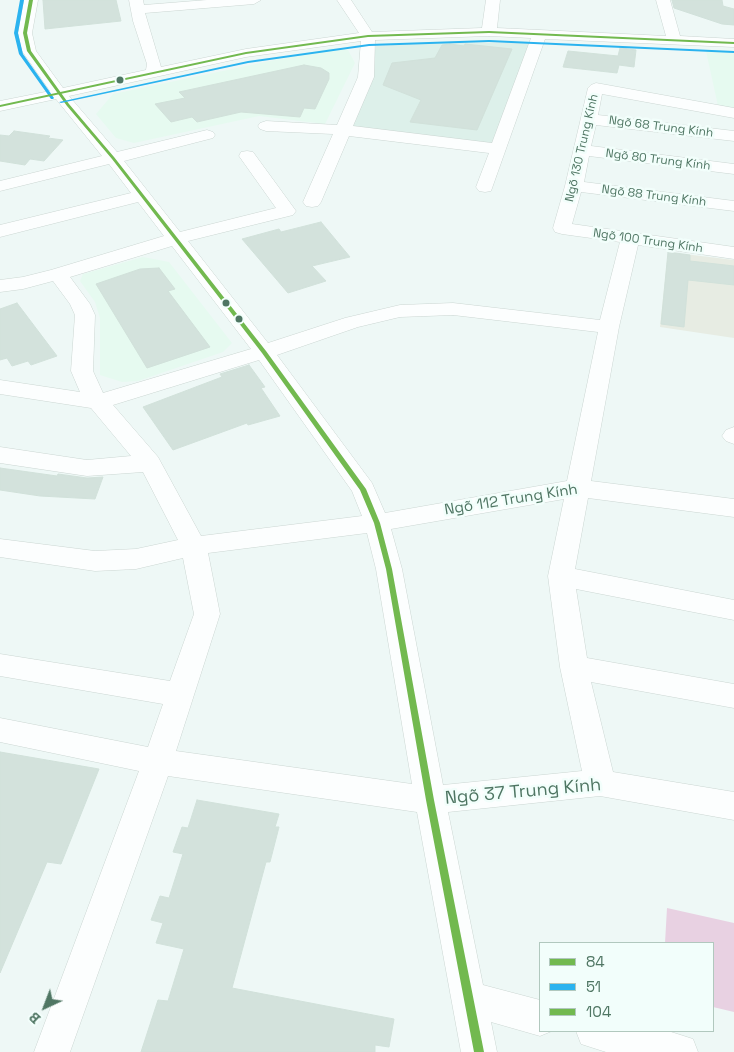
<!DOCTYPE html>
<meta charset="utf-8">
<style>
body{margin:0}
#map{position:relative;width:734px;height:1052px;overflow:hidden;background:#eef8f6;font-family:"Space Grotesk",sans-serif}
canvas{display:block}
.legend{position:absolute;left:539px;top:942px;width:175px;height:90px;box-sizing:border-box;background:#f2fefb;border:1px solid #b1c8be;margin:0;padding:6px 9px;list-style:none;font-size:15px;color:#4f7663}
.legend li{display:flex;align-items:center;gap:10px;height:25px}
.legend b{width:25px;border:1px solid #b1c8be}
.north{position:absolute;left:20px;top:982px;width:50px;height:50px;-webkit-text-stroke:4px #f2fefb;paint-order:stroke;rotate:223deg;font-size:14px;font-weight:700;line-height:20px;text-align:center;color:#4f7663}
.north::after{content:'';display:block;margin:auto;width:18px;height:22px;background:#4f7663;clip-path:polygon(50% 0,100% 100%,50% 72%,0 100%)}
</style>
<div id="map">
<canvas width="734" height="1052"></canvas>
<ul class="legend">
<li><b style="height:6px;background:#72b94f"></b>84</li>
<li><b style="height:6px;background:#2bb3ef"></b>51</li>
<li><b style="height:6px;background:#72b94f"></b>104</li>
</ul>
<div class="north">B</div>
</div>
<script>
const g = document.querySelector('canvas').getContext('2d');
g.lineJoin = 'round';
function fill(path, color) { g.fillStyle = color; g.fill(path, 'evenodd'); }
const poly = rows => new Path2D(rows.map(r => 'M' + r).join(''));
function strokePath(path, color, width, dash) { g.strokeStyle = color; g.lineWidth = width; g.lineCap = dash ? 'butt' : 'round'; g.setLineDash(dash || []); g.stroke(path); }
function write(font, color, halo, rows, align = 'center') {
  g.font = font + ' "Space Grotesk",sans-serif'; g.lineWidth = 5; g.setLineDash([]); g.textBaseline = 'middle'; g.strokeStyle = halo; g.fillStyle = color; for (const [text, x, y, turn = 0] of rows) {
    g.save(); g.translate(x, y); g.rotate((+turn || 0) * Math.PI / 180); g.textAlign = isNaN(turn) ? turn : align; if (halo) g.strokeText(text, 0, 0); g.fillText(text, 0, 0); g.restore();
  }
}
fill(poly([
 [443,42,529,43,494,145,346,127,371,66,376,46]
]), '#ddf0ea');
fill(poly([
 [332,48,348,50,355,63,325,124,259,116,134,143,116,138,96,114,113,94],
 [706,51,734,52,734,110,718,106],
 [143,257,169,262,232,343,223,352,138,381,122,382,100,375,100,318,95,302,80,281,83,274]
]), '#e6faf0');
fill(poly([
 [668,252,734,260,734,338,660,327]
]), '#e7ece3');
fill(poly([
 [667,908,734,923,734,1012,713,1007,713,943,665,943]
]), '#e8d1e2');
const building = poly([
 [43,0,116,0,121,21,45,29,43,0],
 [672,0,722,0,723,6,734,9,734,25,722,24,674,8,672,0],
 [450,44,464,46,465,44,512,49,477,130,410,122,421,100,383,85,392,63,435,58,442,45,450,44],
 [620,48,636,50,634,67,619,65,617,73,563,67,568,51,618,56,620,48],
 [304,65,321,68,329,73,329,79,315,109,304,108,300,117,241,112,197,122,192,117,171,122,155,104,185,98,179,92,304,65],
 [14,131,50,136,48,138,63,140,44,161,30,159,25,165,0,161,0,135,9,136,14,131],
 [321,222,350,257,312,266,326,281,288,293,242,239,279,229,281,232,321,222],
 [668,252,690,255,690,261,734,266,734,285,688,280,684,327,661,324,668,252],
 [159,268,175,289,168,291,210,347,147,368,96,284,140,269,159,268],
 [17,303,57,356,31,365,28,361,12,366,7,358,0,360,0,309,17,303],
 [249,365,265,387,261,388,280,416,248,425,247,423,173,450,143,407,222,377,220,374,249,365],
 [0,468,57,476,58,474,87,478,103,477,95,499,40,496,0,490,0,468],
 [0,752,99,769,61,864,47,862,0,973,0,752],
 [197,800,279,814,275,827,279,827,270,862,266,862,232,988,394,1019,389,1047,375,1045,375,1052,141,1052,158,1000,168,1001,184,949,156,943,163,923,151,920,160,896,169,898,183,854,173,852,182,827,188,828,197,800]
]);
fill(building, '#d3e2dc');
strokePath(building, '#d1e1da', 1);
const minor = poly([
 [24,0,38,0,32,33,36,51,63,88,146,70,147,64,133,21,129,0,143,0,144,5,207,0,261,0,254,4,145,13,161,67,246,49,359,33,337,0,351,0,372,32,482,28,486,0,500,0,497,28,666,36,656,0,670,0,680,36,734,39,734,47,545,39,491,191,485,192,479,191,476,187,489,153,349,136,321,202,318,206,312,207,306,206,303,202,333,134,266,131,260,129,258,126,260,123,266,121,337,125,358,77,361,41,246,57,69,96,117,152,207,130,213,132,215,135,213,138,124,161,180,232,276,208,239,156,241,152,247,151,253,152,296,211,293,215,188,241,268,343,345,318,400,305,453,303,600,320,620,242,562,234,555,232,553,228,565,186,588,88,591,85,596,83,734,108,734,118,602,94,598,115,734,131,734,141,596,125,591,146,734,164,734,174,589,156,584,182,734,201,734,211,581,192,572,224,734,247,734,259,638,245,619,327,591,481,734,499,734,517,588,498,575,569,734,600,734,620,576,589,587,658,734,684,734,708,591,682,613,772,734,792,734,820,600,796,448,812,483,985,540,1000,540,1031,552,1031,540,1036,491,1022,497,1052,461,1052,417,812,168,776,70,1052,34,1052,139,771,0,742,0,718,148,747,163,704,0,676,0,654,170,681,194,614,183,558,136,569,95,571,0,557,0,539,95,551,136,549,178,540,143,472,87,476,0,463,0,447,87,460,131,456,91,408,0,394,0,380,80,392,71,371,75,315,70,304,53,281,23,289,0,292,0,280,23,277,51,270,164,236,138,202,0,237,0,225,131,193,109,164,0,191,0,181,102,156,56,99,0,111,0,101,50,91,22,51,18,33,24,0],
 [489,36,531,38,492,143,353,126,374,77,375,40,489,36],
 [172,246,251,349,103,393,93,371,95,315,90,304,70,277,172,246],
 [453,315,598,332,567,481,385,513,372,483,277,355,358,327,400,317,453,315],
 [259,360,352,491,362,516,201,536,158,457,113,405,259,360],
 [564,499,548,576,560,667,582,771,443,785,402,569,391,529,564,499],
 [367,533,376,569,412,784,176,751,220,614,208,553,367,533],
 [734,427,734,444,726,441,722,436,726,430,734,427],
 [576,1031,668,1031,693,1039,698,1052,606,1052,581,1044,576,1031]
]);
strokePath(minor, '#cbd6d2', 1);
fill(minor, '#fcfefe');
fill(poly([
 [29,0,33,0,27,33,31,51,69,104,114,157,266,351,366,489,380,523,392,569,434,800,484,1052,474,1052,426,800,386,569,374,523,360,490,262,353,112,159,67,106,27,51,23,33,29,0]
]), '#72b94f');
fill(poly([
 [20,0,24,0,18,33,23,54,54,98,53,99,51,99,19,54,14,33,20,0],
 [489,40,734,51,734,53,489,42,369,46,248,63,61,103,59,102,248,61,369,44,489,40]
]), '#2bb3ef');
fill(poly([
 [489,31,734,42,734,44,489,33,368,37,246,54,0,107,0,105,246,52,368,35,489,31]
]), '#72b94f');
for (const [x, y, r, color] of [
 [120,80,4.5,"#4f7663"],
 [226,303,4.5,"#4f7663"],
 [239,319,4.5,"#4f7663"]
]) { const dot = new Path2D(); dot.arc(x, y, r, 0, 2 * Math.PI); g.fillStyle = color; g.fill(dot); strokePath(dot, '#f2fefb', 2); }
write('12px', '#4f7663', '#f2fefb', [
 ["Ngõ 68 Trung Kính",661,127,7],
 ["Ngõ 130 Trung Kính",582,148,-77],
 ["Ngõ 80 Trung Kính",658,160,7],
 ["Ngõ 88 Trung Kính",654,196,7],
 ["Ngõ 100 Trung Kính",648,241,8]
]);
write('15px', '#4f7663', '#f2fefb', [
 ["Ngõ 112 Trung Kính",511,500,-9]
]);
write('18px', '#4f7663', '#f2fefb', [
 ["Ngõ 37 Trung Kính",523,792,-5]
]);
</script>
